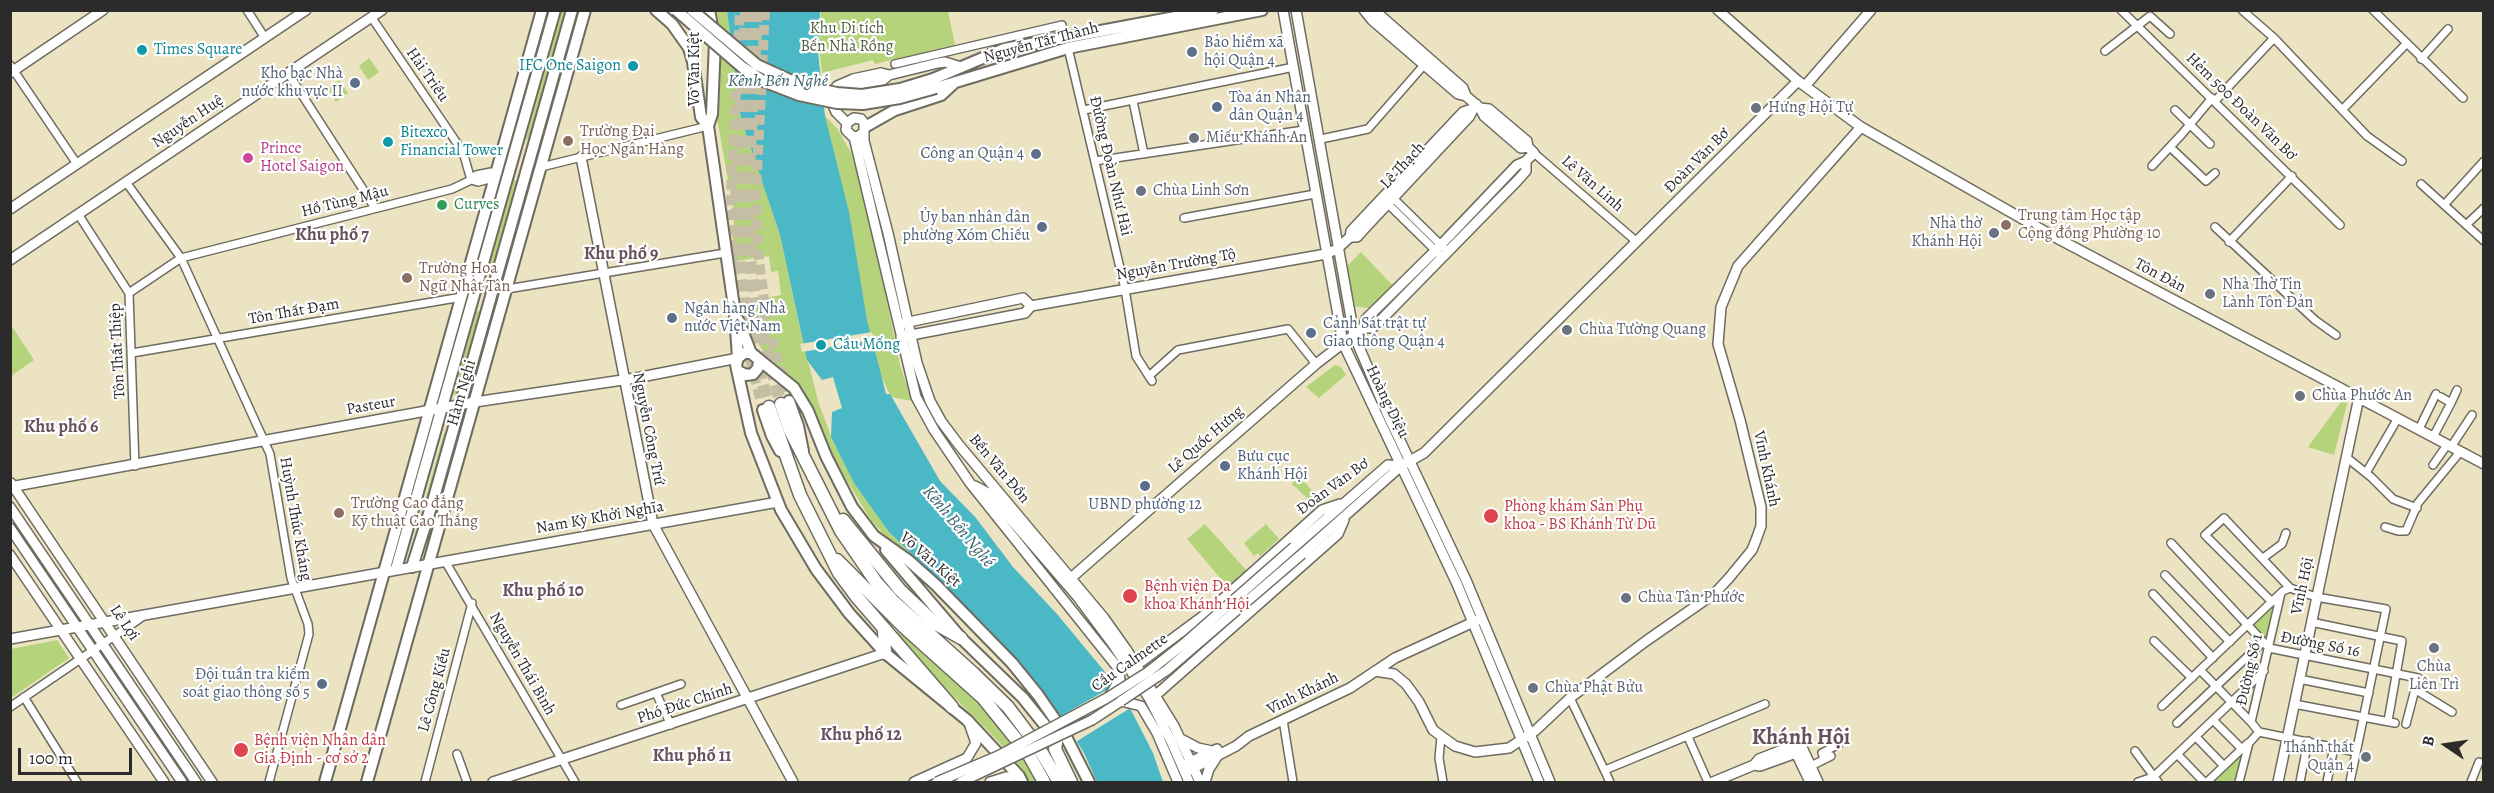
<!DOCTYPE html>
<meta charset="utf-8">
<style>
body{margin:0}
#map{position:relative;width:2494px;height:793px;overflow:hidden;background:#ebe3c2;font-family:Alegreya,serif}
canvas{display:block}
.frame{position:absolute;inset:0;border:12px solid #2b2b2b;pointer-events:none}
.north{position:absolute;left:2416px;top:715px;width:60px;height:60px;-webkit-text-stroke:4px #fff;paint-order:stroke;rotate:283deg;font-size:16px;font-weight:700;line-height:24px;text-align:center;color:#2b2b2b}
.north::after{content:'';display:block;margin:auto;width:21px;height:27px;background:#2b2b2b;clip-path:polygon(50% 0,100% 100%,50% 72%,0 100%)}
.scale{position:absolute;left:18px;top:748px;width:114px;height:27px;box-sizing:border-box;border:3px solid #2b2b2b;border-top:0;padding-left:8px;font-size:18px;line-height:21px;white-space:nowrap;color:#2b2b2b;-webkit-text-stroke:4px #fff;paint-order:stroke}
</style>
<div id="map">
<canvas width="2494" height="793"></canvas>
<div class="frame"></div>
<div class="north">B</div>
<div class="scale">100 m</div>
</div>
<script>
const g = document.querySelector('canvas').getContext('2d');
g.lineJoin = 'round';
function fill(path, color) { g.fillStyle = color; g.fill(path, 'evenodd'); }
const poly = rows => new Path2D(rows.map(r => 'M' + r).join(''));
function strokePath(path, color, width, dash) { g.strokeStyle = color; g.lineWidth = width; g.lineCap = dash ? 'butt' : 'round'; g.setLineDash(dash || []); g.stroke(path); }
function write(font, color, halo, rows, align = 'center') {
  g.font = font + ' Alegreya,serif'; g.lineWidth = 4.5; g.setLineDash([]); g.textBaseline = 'middle'; g.strokeStyle = halo; g.fillStyle = color; for (const [text, x, y, turn = 0] of rows) {
    g.save(); g.translate(x, y); g.rotate((+turn || 0) * Math.PI / 180); g.textAlign = isNaN(turn) ? turn : align; if (halo) g.strokeText(text, 0, 0); g.fillText(text, 0, 0); g.restore();
  }
}
fill(poly([
 [547,11,551,11,516,136,512,135],
 [562,11,566,11,530,140,526,139],
 [576,11,580,11,543,143,539,142],
 [716,11,727,11,741,119,780,235,802,338,819,404,834,444,889,532,913,556,886,537,871,520,835,461,803,388,769,358,761,348,749,326,744,308,766,305,766,298,781,295,778,271,771,272,769,256,736,261,733,239,734,214,715,107,720,27],
 [821,11,948,11,955,45,875,64,873,60,822,73,819,46],
 [369,58,379,72,368,80,359,66],
 [339,80,348,93,336,102,327,88],
 [825,116,837,128,851,153,866,197,900,365,912,401,891,397,879,371,867,320],
 [514,180,519,181,492,275,487,274],
 [527,184,532,185,508,268,503,267],
 [1361,252,1395,288,1375,309,1353,306,1343,270],
 [493,307,497,308,473,391,469,390],
 [477,311,481,312,457,395,453,394],
 [11,325,34,360,11,376,10,376],
 [1335,365,1341,367,1346,375,1319,398,1306,387],
 [2344,398,2347,404,2334,455,2308,447],
 [461,417,465,418,428,544,425,542],
 [444,433,447,434,413,553,410,552],
 [1295,476,1300,477,1314,493,1316,498,1314,501,1308,499,1292,484],
 [1205,524,1247,571,1224,591,1217,583,1221,579,1187,539],
 [1266,524,1279,539,1260,556,1258,553,1254,556,1244,543],
 [2274,604,2268,638,2265,638,2252,623],
 [899,631,977,700,999,724,1028,764,1037,782,1027,782,1022,769,997,740,928,671,895,633],
 [57,640,69,658,11,698,11,649],
 [2238,756,2242,757,2237,782,2211,782]
]), '#b4d37a');
fill(poly([
 [727,11,820,11,818,52,825,116,849,212,867,320,886,394,890,394,940,481,976,518,1013,567,1057,614,1105,672,1132,712,1153,753,1163,782,1097,782,1084,753,1061,716,1030,676,982,623,889,532,854,483,831,437,832,412,842,408,833,377,822,380,807,360,780,235,741,119]
]), '#4bb8c6');
fill(poly([
 [872,332,874,340,802,352,800,344],
 [1117,684,1132,707,1074,743,1059,717]
]), '#ebe3c2');
strokePath(poly([
 [765,10,756,193,758,251,766,316,789,401],
 [733,265,731,192,740,10],
 [746,345,763,410]
]), '#c5bea4', 10, [10, 5]);
strokePath(poly([
 [746,10,737,192,738,252,746,320,769,407],
 [757,10,748,192,749,251,758,318,781,404]
]), '#c5bea4', 12, [12, 6]);
const street = poly([
 [247,10,265,38],
 [2121,10,2340,225],
 [2242,10,2274,38,2367,136,2402,161],
 [2373,10,2463,98],
 [372,18,463,152,471,180],
 [1068,48,1125,289,1136,356,1152,381],
 [2105,51,2150,16,2170,34],
 [2421,59,2448,29],
 [895,64,1062,25,1065,38],
 [10,65,77,164],
 [288,73,375,208],
 [1133,101,1144,154],
 [2215,101,2274,38],
 [1084,110,1294,67],
 [2175,110,2210,144],
 [2342,110,2407,43],
 [1321,139,1368,129,1424,65],
 [2170,147,2206,181,2215,173],
 [1534,153,1637,242],
 [1095,161,1304,130],
 [2152,166,2182,134,2212,98],
 [541,167,708,126],
 [471,180,478,182,490,179,496,174],
 [126,182,181,258,270,454,291,578,308,624,309,634,269,782],
 [2421,184,2484,241],
 [1390,195,1448,252],
 [1385,201,1439,254],
 [2444,205,2484,161],
 [78,214,129,293,135,466],
 [1184,218,1315,194],
 [2467,224,2484,208],
 [2215,227,2315,320,2336,335],
 [2229,242,2292,176],
 [507,289,725,253],
 [129,293,181,258,452,189,471,180,476,175,491,172,497,173],
 [132,353,462,297],
 [1149,376,1178,350,1288,329,1316,364],
 [2451,403,2457,390],
 [2419,429,2436,394],
 [2433,437,2451,403,2441,397],
 [2451,447,2472,415],
 [2346,457,2371,477,2393,499,2417,508],
 [2433,465,2447,445],
 [2366,473,2398,418],
 [2385,527,2398,531,2406,531,2418,503,2460,452],
 [2171,543,2269,648,2418,678,2406,724],
 [2263,558,2282,544,2286,533],
 [445,561,575,782],
 [2165,575,2230,642],
 [2153,594,2213,658],
 [2272,602,2205,535,2224,518,2290,588,2316,597,2386,609,2350,782],
 [2311,622,2402,641,2388,721],
 [2154,641,2192,678],
 [2200,670,2251,722],
 [2299,679,2369,693],
 [2416,690,2452,712],
 [656,693,671,725],
 [24,697,77,782],
 [1570,698,1610,782],
 [2294,704,2395,723],
 [621,705,681,684],
 [2162,706,2283,591,2290,588],
 [10,707,142,617],
 [1283,720,1293,782],
 [2213,720,2242,749],
 [2177,723,2263,642],
 [2259,732,2356,752],
 [1441,737,1439,758,1443,782],
 [1688,737,1708,782],
 [2196,737,2224,766],
 [2135,751,2158,782],
 [457,754,467,782],
 [2178,755,2204,782],
 [1824,759,1822,753,1839,744],
 [1811,766,1831,756],
 [1605,770,1765,704],
 [425,782,472,603],
 [2138,782,2153,777],
 [2148,782,2264,671],
 [2207,782,2248,743],
 [2239,782,2249,743,2259,732,2251,722,2281,593],
 [2300,782,2308,741],
 [2327,782,2334,747],
 [2471,782,2479,762]
]);
const secondary = poly([
 [1283,10,1343,343,1457,584,1539,782],
 [1296,10,1354,335,1387,413,1466,580,1550,782],
 [1364,10,1372,20,1458,94,1466,96,1480,108,1484,116,1521,148,1528,147],
 [1374,10,1463,88,1466,96],
 [1718,10,1798,81,1861,127,2051,235,2484,464],
 [10,73,103,10],
 [847,83,854,85,883,80,889,75,938,63,945,62,961,67],
 [1805,86,1871,10],
 [847,123,836,112,831,101,833,92,837,86,853,79,881,73,889,75],
 [863,133,857,137,852,136,846,130,847,123,854,118,861,119,864,123,864,141,888,233,917,363,930,401,941,421,959,445,1104,618,1126,649,1174,726,1200,782],
 [854,137,916,397,934,430,970,483,1118,668,1120,679,1109,697],
 [581,157,653,524,793,782],
 [10,209,306,10],
 [1350,237,1351,231,1463,112,1472,109],
 [10,260,382,10],
 [904,323,1023,298,1031,306],
 [1363,328,1366,319,1436,250,1517,165,1526,161,1534,153,1528,147,1527,141,1489,109,1480,108],
 [901,337,1025,313,1031,306,1326,254,1337,249,1350,237,1357,237,1366,227,1469,117,1476,104],
 [11,483,212,782],
 [975,486,988,493,1077,596,1112,643,1149,698,1171,741,1189,782],
 [10,487,475,402,636,378,738,358],
 [10,507,196,782],
 [10,528,182,782],
 [1294,547,1388,465,1401,466],
 [1302,554,1401,466,1424,453,1798,81],
 [10,555,164,782],
 [1071,578,1316,364,1363,328,1372,328,1378,323,1517,181,1526,171,1526,161],
 [10,639,778,502],
 [1137,665,1207,613,1322,510,1340,504],
 [1375,671,1394,674,1406,684,1419,702,1433,730,1455,746,1475,752,1509,748,1536,730,1570,698,1646,641,1715,593,1729,578,1752,550,1756,540,1761,526,1761,507,1740,420,1718,344,1721,307,1738,266,1861,127],
 [1156,695,1338,534,1344,520],
 [1092,720,1121,701,1141,706,1157,733,1178,782],
 [1181,739,1198,748,1212,751],
 [1800,743,1818,782],
 [1796,753,1810,782],
 [1186,764,1217,749],
 [1754,765,1759,759,1800,743],
 [1190,770,1236,746,1249,736,1350,688,1395,658,1478,620],
 [493,782,885,653],
 [914,782,967,758,976,743,970,726],
 [990,782,1006,777,1019,776],
 [1205,782,1209,769,1218,755],
 [1713,782,1754,765,1760,766,1796,753],
 [2278,782,2359,397]
]);
const primary = poly([
 [656,10,672,24,689,48,693,62,701,117,708,126],
 [709,10,715,41,712,114,708,126,735,314,738,358,736,365,751,433,781,510,816,569,849,613,885,653,967,720,1019,776,1022,782],
 [933,79,1004,49,1213,10],
 [936,88,1068,48,1262,10],
 [865,127,895,110,941,95,953,84],
 [738,320,751,353],
 [738,358,744,353,751,353,794,388,808,411,826,456,852,507,874,536,908,560,936,585,1012,663,1038,695,1063,731,1089,782],
 [738,371,746,375,753,374,758,368,759,361],
 [789,401,798,426,803,451],
 [763,410,772,436,780,451],
 [886,550,961,638,1023,698,1048,729],
 [412,567,433,501,572,10],
 [396,569,555,10],
 [325,782,542,10],
 [367,782,585,10]
]);
const highway = poly([
 [781,404,790,430,841,531,876,582,893,601,973,673,1008,707,1039,748,1059,782],
 [769,407,800,495,839,573,856,596,952,707],
 [843,520,900,590,936,624,961,638],
 [837,560,904,627,983,698,1029,755,1044,782],
 [884,629,885,653],
 [1057,737,1055,749,1071,782]
]);
strokePath(street, '#6e6b60', 10);
strokePath(secondary, '#6e6b60', 12);
strokePath(primary, '#6e6b60', 14);
strokePath(highway, '#6e6b60', 15);
strokePath(street, '#fff', 7);
strokePath(secondary, '#fff', 9);
strokePath(primary, '#fff', 10);
strokePath(highway, '#fff', 12);
const secondaryBridge = poly([
 [1121,701,1167,670,1302,554],
 [937,782,998,756,1107,698,1148,672,1186,642,1294,547],
 [961,782,1092,720]
]);
const primaryBridge = poly([
 [676,10,742,67,763,81,799,95,837,103,863,104,900,98,936,88],
 [692,10,757,65,803,86,837,93,862,95,900,89,933,79]
]);
strokePath(secondaryBridge, '#6e6b60', 12, []);
strokePath(primaryBridge, '#6e6b60', 14, []);
strokePath(secondaryBridge, '#fff', 9);
strokePath(primaryBridge, '#fff', 10);
for (const [x, y, r, color] of [
 [142,50,6,"#0f9aa8"],
 [1192,52,6,"#5c6f8a"],
 [633,66,6,"#0f9aa8"],
 [355,83,6,"#5c6f8a"],
 [1217,107,6,"#5c6f8a"],
 [1756,108,6,"#6b7280"],
 [1194,138,6,"#6b7280"],
 [568,141,6,"#8d6e63"],
 [388,142,6,"#0f9aa8"],
 [1036,154,6,"#5c6f8a"],
 [248,158,6,"#d1479c"],
 [1141,191,6,"#6b7280"],
 [442,205,6,"#2e9e5b"],
 [2006,225,6,"#8d6e63"],
 [1042,227,6,"#5c6f8a"],
 [1994,233,6,"#6b7280"],
 [407,278,6,"#8d6e63"],
 [2210,294,6,"#6b7280"],
 [672,318,6,"#5c6f8a"],
 [1567,330,6,"#6b7280"],
 [1311,333,6,"#5c6f8a"],
 [821,345,6,"#0f9aa8"],
 [2300,396,6,"#6b7280"],
 [1225,466,6,"#5c6f8a"],
 [1145,486,6,"#5c6f8a"],
 [339,513,6,"#8d6e63"],
 [1491,516,8,"#e0444e"],
 [1130,596,8,"#e0444e"],
 [1626,598,6,"#6b7280"],
 [2434,648,6,"#6b7280"],
 [322,684,6,"#5c6f8a"],
 [1533,688,6,"#6b7280"],
 [241,750,8,"#e0444e"],
 [2366,757,6,"#6b7280"]
]) { const dot = new Path2D(); dot.arc(x, y, r, 0, 2 * Math.PI); g.fillStyle = color; g.fill(dot); strokePath(dot, '#fff', 2); }
write('16px', '#545d43', '#fff', [
 ["Khu Di tích",847,29],
 ["Bến Nhà Rồng",847,47]
]);
write('16px', '#2b2b2b', '#fff', [
 ["Nguyễn Tất Thành",1041,43,-15],
 ["Võ Văn Kiệt",695,69,-90],
 ["Hải Triều",427,75,55],
 ["Hẻm 500 Đoàn Văn Bơ",2241,107,44],
 ["Nguyễn Huệ",188,122,-34],
 ["Đoàn Văn Bơ",1697,161,-45],
 ["Đường Đoàn Như Hài",1110,166,77],
 ["Lê Thạch",1403,166,-47],
 ["Lê Văn Linh",1592,184,41],
 ["Hồ Tùng Mậu",345,202,-14],
 ["Nguyễn Trường Tộ",1176,265,-10],
 ["Tôn Đản",2160,276,28],
 ["Tôn Thất Ðạm",294,312,-10],
 ["Tôn Thất Thiệp",118,351,-93],
 ["Hàm Nghi",462,393,-74],
 ["Hoàng Diệu",1387,402,64],
 ["Pasteur",371,406,-10],
 ["Nguyễn Công Trứ",648,429,79],
 ["Lê Quốc Hưng",1206,440,-41],
 ["Bến Vân Đồn",999,469,50],
 ["Vĩnh Khánh",1766,469,78],
 ["Đoàn Văn Bơ",1333,487,-36],
 ["Nam Kỳ Khởi Nghĩa",600,518,-10],
 ["Huỳnh Thúc Kháng",295,519,80],
 ["Võ Văn Kiệt",930,560,41],
 ["Vĩnh Hội",2303,586,-78],
 ["Lê Lợi",124,623,56],
 ["Đường Số 16",2320,645,11],
 ["Cầu Calmette",1130,663,-35],
 ["Nguyễn Thái Bình",522,664,60],
 ["Đường Số 1",2250,670,-77],
 ["Lê Công Kiều",435,690,-75],
 ["Vĩnh Khánh",1303,694,-26],
 ["Phó Đức Chính",685,704,-18]
]);
write('16px', '#4e5e75', '#fff', [
 ["Bảo hiểm xã",1204,43],
 ["hội Quận 4",1204,61],
 ["Kho bạc Nhà",343,74,"right"],
 ["nước khu vực II",343,92,"right"],
 ["Tòa án Nhân",1229,98],
 ["dân Quận 4",1229,116],
 ["Công an Quận 4",1024,154,"right"],
 ["Ủy ban nhân dân",1030,218,"right"],
 ["phường Xóm Chiếu",1030,236,"right"],
 ["Ngân hàng Nhà",684,309],
 ["nước Việt Nam",684,327],
 ["Cảnh Sát trật tự",1323,324],
 ["Giao thông Quận 4",1323,342],
 ["Bưu cục",1237,457],
 ["Khánh Hội",1237,475],
 ["UBND phường 12",1145,505,"center"],
 ["Đội tuần tra kiểm",310,675,"right"],
 ["soát giao thông số 5",310,693,"right"]
], 'left');
write('16px', '#0d838f', '#fff', [
 ["Times Square",154,50],
 ["IFC One Saigon",621,66,"right"],
 ["Bitexco",400,133],
 ["Financial Tower",400,151],
 ["Cầu Mống",833,345]
], 'left');
write('16px', '#5b616d', '#fff', [
 ["Hưng Hội Tự",1768,108],
 ["Miếu Khánh An",1206,138],
 ["Chùa Linh Sơn",1153,191],
 ["Nhà thờ",1982,224,"right"],
 ["Khánh Hội",1982,242,"right"],
 ["Nhà Thờ Tin",2222,285],
 ["Lành Tôn Đản",2222,303],
 ["Chùa Tường Quang",1579,330],
 ["Chùa Phước An",2312,396],
 ["Chùa Tân Phước",1638,598],
 ["Chùa",2434,667,"center"],
 ["Liên Trì",2434,685,"center"],
 ["Chùa Phật Bửu",1545,688],
 ["Thánh thất",2354,748,"right"],
 ["Quận 4",2354,766,"right"]
], 'left');
write('16px', '#785e54', '#fff', [
 ["Trường Đại",580,132],
 ["Học Ngân Hàng",580,150],
 ["Trung tâm Học tập",2018,216],
 ["Cộng đồng Phường 10",2018,234],
 ["Trường Hoa",419,269],
 ["Ngữ Nhật Tân",419,287],
 ["Trường Cao đẳng",351,504],
 ["Kỹ thuật Cao Thắng",351,522]
], 'left');
write('16px', '#b23c85', '#fff', [
 ["Prince",260,149],
 ["Hotel Saigon",260,167]
], 'left');
write('16px', '#27864d', '#fff', [
 ["Curves",454,205]
], 'left');
write('16px', '#be3a42', '#fff', [
 ["Phòng khám Sản Phụ",1504,507],
 ["khoa - BS Khánh Từ Dũ",1504,525],
 ["Bệnh viện Đa",1144,587],
 ["khoa Khánh Hội",1144,605],
 ["Bệnh viện Nhân dân",254,741],
 ["Gia Định - cơ sở 2",254,759]
], 'left');
write('italic 18px', '#386369', '#fff', [
 ["Kênh Bến Nghé",778,82],
 ["Kênh Bến Nghé",958,527,50]
]);
write('bold 18px', '#68505d', '#fff', [
 ["Khu phố 7",332,236],
 ["Khu phố 9",621,255],
 ["Khu phố 6",61,428],
 ["Khu phố 10",543,592],
 ["Khu phố 12",861,736],
 ["Khu phố 11",692,757]
]);
write('bold 22px', '#68505d', '#fff', [
 ["Khánh Hội",1801,739]
]);
</script>
